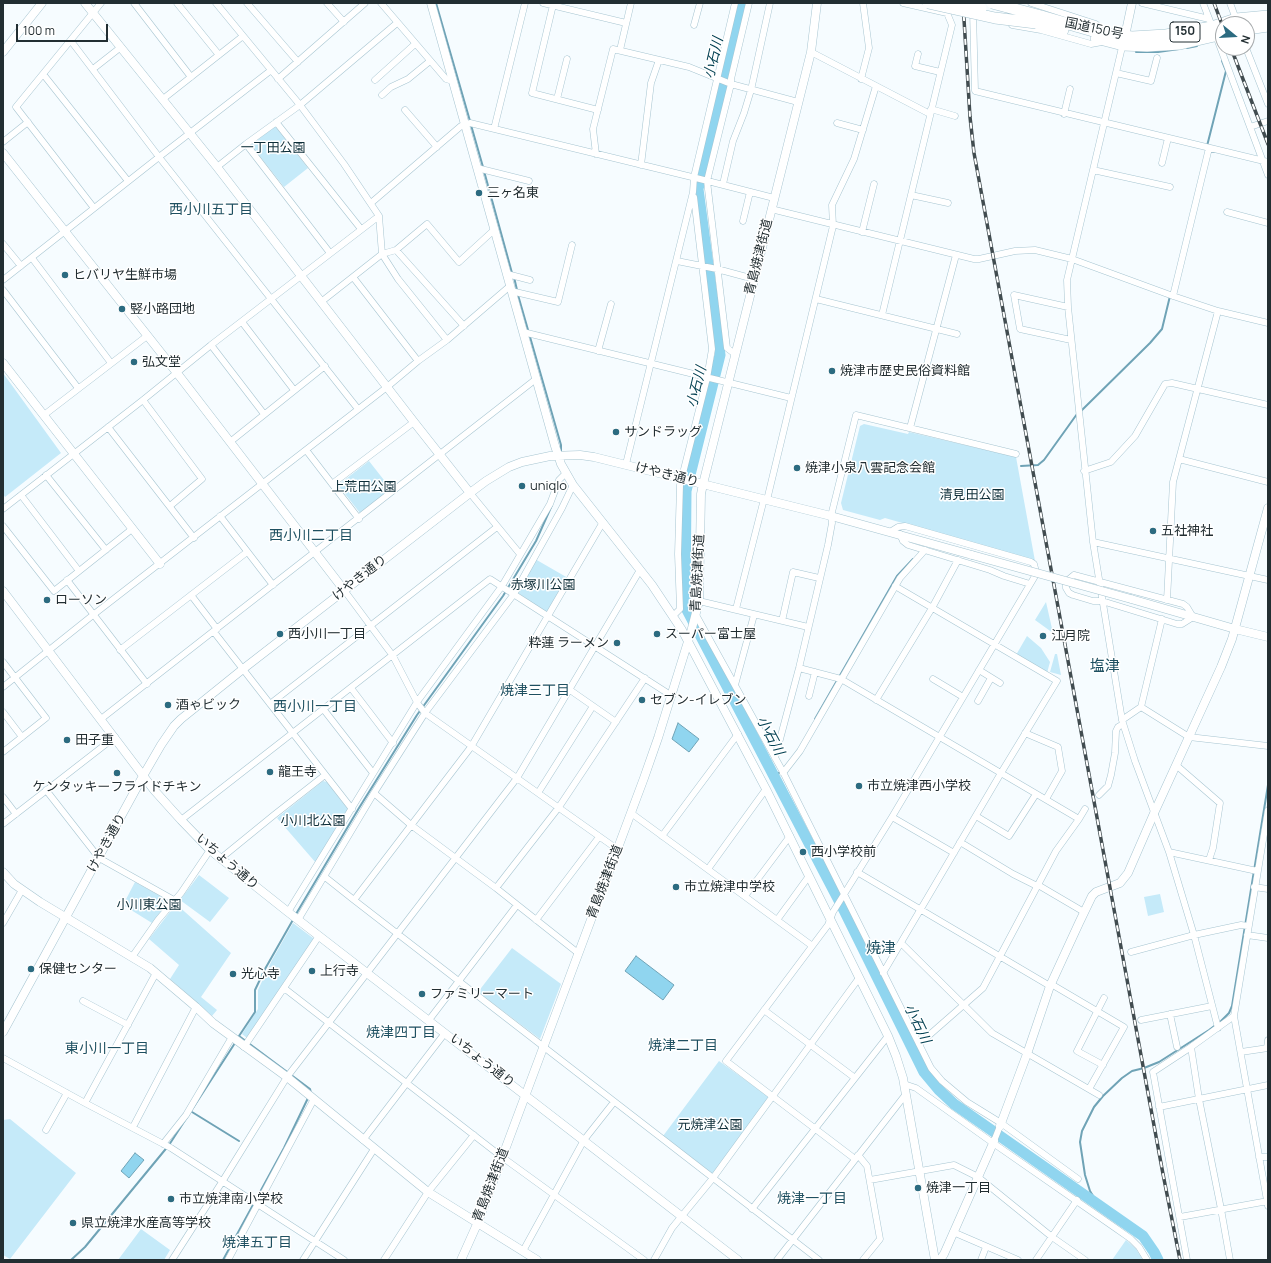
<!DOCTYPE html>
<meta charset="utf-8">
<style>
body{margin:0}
#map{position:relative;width:1271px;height:1263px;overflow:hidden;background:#f6fcff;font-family:Manrope,sans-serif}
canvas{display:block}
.frame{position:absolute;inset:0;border:4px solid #222e32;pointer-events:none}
.north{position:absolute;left:1215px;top:16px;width:40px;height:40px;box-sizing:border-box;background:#fff;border:1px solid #a7abad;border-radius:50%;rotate:108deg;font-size:11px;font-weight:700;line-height:16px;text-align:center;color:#222e32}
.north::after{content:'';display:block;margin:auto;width:14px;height:18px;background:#2c6b80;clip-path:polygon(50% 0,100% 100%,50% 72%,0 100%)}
.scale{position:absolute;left:16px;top:24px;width:92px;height:18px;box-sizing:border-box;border:2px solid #222e32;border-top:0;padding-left:5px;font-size:12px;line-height:14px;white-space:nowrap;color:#222e32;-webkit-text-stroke:3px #fff;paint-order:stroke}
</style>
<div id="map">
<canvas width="1271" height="1263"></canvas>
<div class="frame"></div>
<div class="north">N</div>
<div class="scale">100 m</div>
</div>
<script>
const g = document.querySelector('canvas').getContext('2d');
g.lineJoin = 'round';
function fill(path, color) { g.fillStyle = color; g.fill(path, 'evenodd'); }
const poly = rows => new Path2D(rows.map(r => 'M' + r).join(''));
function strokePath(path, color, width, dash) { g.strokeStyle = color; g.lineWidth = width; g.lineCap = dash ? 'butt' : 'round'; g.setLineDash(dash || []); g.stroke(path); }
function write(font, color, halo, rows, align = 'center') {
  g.font = font + ' Manrope,"Noto Sans JP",sans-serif'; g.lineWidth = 3; g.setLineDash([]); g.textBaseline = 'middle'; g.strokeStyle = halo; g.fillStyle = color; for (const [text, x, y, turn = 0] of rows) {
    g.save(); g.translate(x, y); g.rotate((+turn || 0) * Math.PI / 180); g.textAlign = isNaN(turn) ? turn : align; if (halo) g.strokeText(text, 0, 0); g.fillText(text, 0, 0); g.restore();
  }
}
fill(poly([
 [275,126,308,168,284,187,251,145],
 [3,373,61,453,5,497,3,494],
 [864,424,908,434,909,432,1016,457,1035,561,885,518,880,520,843,510,841,503,860,426],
 [369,461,391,489,360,513,338,485],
 [535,559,568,578,548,611,546,612,518,593,518,591],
 [1046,602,1053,633,1035,620],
 [1027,636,1041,648,1050,662,1047,673,1016,655],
 [1055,654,1057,654,1061,675,1050,672],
 [323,781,327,782,347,808,348,811,316,863,277,818],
 [199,875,229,898,210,922,180,900],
 [135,882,169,901,152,923,123,905],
 [1160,894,1164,912,1148,916,1144,897],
 [176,904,231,953,201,997,217,1010,212,1016,170,979,179,965,149,939],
 [293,923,313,938,313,940,247,1038,242,1034,258,1009,258,990,272,960],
 [512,948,561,984,540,1039,478,992],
 [719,1061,769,1097,713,1174,663,1136],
 [10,1119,76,1173,10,1259,3,1255,3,1120],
 [141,1229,170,1250,164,1260,118,1260],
 [1126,1240,1136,1249,1143,1260,1112,1260]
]), '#c5eaf9');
const water = poly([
 [678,723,699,739,689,752,672,739,678,723],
 [636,956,674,985,663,1000,625,971,636,956],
 [135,1153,144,1160,129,1178,121,1171,135,1153]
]);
fill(water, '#90d5ef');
strokePath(water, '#6fa3b6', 1);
strokePath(poly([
 [436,3,470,121],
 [1187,48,1197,46],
 [1136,52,1158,52,1179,49],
 [471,125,483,167],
 [1207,146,1226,71,1222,61],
 [484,171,512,273],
 [514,277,517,290],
 [518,295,561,445,561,454],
 [1081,411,1150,343,1162,329,1170,296],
 [1021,466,1038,465,1044,460,1077,414],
 [815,719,897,576,913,559],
 [775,777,781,771],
 [296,914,359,808,417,715,503,596,536,541,552,505],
 [239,1036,310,1089,311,1093],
 [237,1039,255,1012,255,990,265,969,294,918],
 [192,1112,239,1141],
 [1098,1204,1090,1191,1085,1175,1080,1142,1082,1131,1094,1107,1103,1096,1122,1078,1132,1071,1144,1068,1159,1062,1209,1030,1221,1021,1229,1013,1232,1006,1268,785],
 [71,1260,85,1247,169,1145,235,1043],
 [223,1260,284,1148,308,1098]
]), '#6fa3b6', 2);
strokePath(poly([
 [742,3,698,189,720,355,686,491,685,606,845,912,924,1072,939,1090,954,1104,1143,1236,1154,1252,1158,1260]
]), '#90d5ef', 11);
const street = poly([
 [134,3,191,77],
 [177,3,219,55],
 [216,3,300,105,344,164,379,216,382,254,398,279,447,340],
 [247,3,298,62],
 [327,3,344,22],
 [381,3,446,79,453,81],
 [543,3,626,23],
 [903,3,947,13],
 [1031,3,1096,24],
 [1142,3,1209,19],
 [1203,3,1210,21],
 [1230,3,1236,19],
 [553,5,532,93,598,110],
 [973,11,975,91,1268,162],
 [694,25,700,3],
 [1012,25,1041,30,1091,44,1102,42],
 [1216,36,1268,175],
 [71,41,159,157,358,409],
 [1123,43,1067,280,1068,307,1093,542,1122,720,1135,761,1169,852,1194,935,1218,1028],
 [1246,48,1268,104],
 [620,50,631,3],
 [811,52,930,114],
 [918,54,915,66,940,72],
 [93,69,121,47],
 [1116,73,1151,81,1157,58],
 [43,74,128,181],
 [278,79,365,3],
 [861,79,869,48,863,3],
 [375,80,415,44],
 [382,95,391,87,408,79,430,61],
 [163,99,243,36],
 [557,99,567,59],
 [931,109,955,116],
 [405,110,437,147],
 [1064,114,1070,89],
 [276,122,361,229],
 [837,123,863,130],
 [1250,127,1268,121],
 [494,129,525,3],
 [3,142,28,122],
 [246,144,330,253],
 [596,154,593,129,613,49,689,67,731,84,798,102],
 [1162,163,1168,138],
 [641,165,651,83,659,60],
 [217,167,246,144,300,105,397,23],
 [477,168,529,181],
 [1093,170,1170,187],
 [723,184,733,141,744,113,751,90,770,3],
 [911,195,948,203],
 [371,203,461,126,470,123,696,178,774,198],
 [94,208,16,107,101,3],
 [771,209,974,259,979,259,1015,251,1035,250,1072,259,1173,296,1218,311,1268,323],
 [1227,212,1268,223],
 [743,221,750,192],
 [862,232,874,184],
 [3,244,21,266],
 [396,250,464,326],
 [32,258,111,363],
 [677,261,717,269,754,279],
 [507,274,530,280],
 [353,277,418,361],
 [3,280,159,157,270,71],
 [3,290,78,388],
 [511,291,558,302,572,245],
 [1173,296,1209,148],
 [816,299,957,334],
 [321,302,382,254,396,250,427,224,459,262,494,230],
 [1068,307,1014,295,1020,329,1071,340],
 [882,315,952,25,947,13,947,5],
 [242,322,294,390],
 [523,332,791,398],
 [211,345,264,414],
 [598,351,611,304],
 [735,354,727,348,707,181,731,84,731,79,749,3],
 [143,400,202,479,170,506],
 [44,415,147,336],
 [108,427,194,538],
 [910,428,956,255],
 [230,442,325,366],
 [306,450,359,519],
 [1179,459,1268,482],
 [626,464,693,192,694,177,735,3],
 [1084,471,1111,462,1135,436,1165,384,1172,383,1268,405],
 [46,475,106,550],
 [332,484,414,422],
 [470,493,520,554],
 [21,495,79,571],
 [767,500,833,226,832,205,854,159,876,86],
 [3,509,143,400,211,345,379,216],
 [220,516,273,585],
 [603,522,471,747,354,900,819,1260],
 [3,526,54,591,132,529],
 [900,534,903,541,908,545,990,570,1004,576,1030,584],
 [1093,542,1268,580],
 [1074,575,1183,604,1187,607,1193,617,1182,624,1177,624,1102,601,1093,601,1073,595,1069,593,1066,588,1066,584,1068,580,1074,575],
 [67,580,147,684],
 [344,590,393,656,418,704,425,713,617,849],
 [191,595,217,629],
 [1167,600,1173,482,1218,311],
 [699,601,808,627],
 [736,609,764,499],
 [696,615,783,772,931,1068,942,1081,967,1102,1001,1123,1078,1179],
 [673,616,680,609,678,554,680,485,707,378,712,349,694,197],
 [1162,619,1141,707,1189,737,1268,746],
 [782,621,793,572,819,578],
 [214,632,352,809],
 [120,650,247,552],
 [3,662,46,718,3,752],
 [799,668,841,679,1079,819,1056,851,983,988,919,1044],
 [979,670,1000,683],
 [933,679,963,697],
 [735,685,754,615],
 [3,687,93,615,387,387,418,361,447,340,510,286],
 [351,688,393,743],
 [570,690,616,722],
 [809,696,815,672],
 [876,700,932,608,958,560],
 [978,701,991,678],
 [270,704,497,527],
 [324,710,373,773],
 [3,712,22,737],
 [101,719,536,379],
 [1122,720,1141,707],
 [1025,733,1058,747,1062,771,1046,799],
 [775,758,799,668,828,545,832,523,831,516,856,415,1016,454],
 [1176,765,1220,803,1213,848,1209,860],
 [783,773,800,751,900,578,925,550],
 [46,790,99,858,174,900],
 [374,793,411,825,496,888,578,953],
 [538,793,593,706],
 [1099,795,1108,786,1111,775,1115,753,1116,731,1118,727,1123,724],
 [3,797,16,814],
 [1268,810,1234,1016,1268,1206],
 [631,813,811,945],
 [976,816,1009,836,1036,794],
 [892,817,954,853],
 [1079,819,1085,809],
 [181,820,490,579,672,696],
 [3,824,115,737],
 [662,836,738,734],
 [960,842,1013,874,1037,886],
 [1169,852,1257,871],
 [220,859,274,815,325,775],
 [708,869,766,789],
 [857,872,1050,986],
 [325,877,354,900],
 [1038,885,1084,912],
 [1254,887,1268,889],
 [496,888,559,807,645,678],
 [745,896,790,836],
 [288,912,417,702,502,586,550,504,559,480,566,473],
 [298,920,374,793,425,713,514,594,562,508,573,485],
 [536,920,599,837],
 [777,920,809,876],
 [3,923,22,890],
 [1247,935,1268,938],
 [901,943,992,1033,1099,1095],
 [1131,952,1194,935,1241,925,1248,926],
 [132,957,158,920,181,893,210,850],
 [883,973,1001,773,1057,681,895,586],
 [1051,984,1124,1027,1089,1089],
 [284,988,502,1157,644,1260],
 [83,1001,128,1025],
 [764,1010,855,1078],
 [1170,1014,1177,1047],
 [429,1020,517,905],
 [1141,1020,1212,1006],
 [244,1047,319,936],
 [1267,1048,1268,1040],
 [1241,1052,1268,1048],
 [3,1058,85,1103,171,1148,344,1260],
 [1103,1065,1077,1051,1104,998],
 [904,1084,916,1088,993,1143,1114,1227,1131,1239,1139,1247,1147,1260],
 [85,1103,156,973],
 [1159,1107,1268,1085],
 [133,1127,196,1007],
 [46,1130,67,1093],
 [363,1140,445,1033],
 [994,1141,1000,1126],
 [163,1144,186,1115,232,1037],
 [858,1155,867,1166,880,1239,863,1260],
 [1259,1157,1268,1157],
 [855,1159,726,1061,828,925,833,912,892,817,1035,576,1036,572,1034,564,1031,562,905,526,898,527,890,532],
 [870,1180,954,1165,978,1177,1052,1237,1085,1260],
 [752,1209,888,1036],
 [1180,1217,1268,1201],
 [953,1232,1018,1260],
 [523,1251,584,1140,614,1102],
 [172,1260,222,1182,287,1077,517,778,640,570],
 [228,1260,314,1099],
 [303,1260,374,1149],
 [384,1260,428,1192,474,1135],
 [654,1260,672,1228,713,1178,859,978],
 [777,1260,906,1094],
 [981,1260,986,1247],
 [1036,1260,1077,1200],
 [1187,1260,1153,1072,1191,1047],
 [1230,1260,1221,1209,1199,1099,1191,1047,1234,1016]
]);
const secondary = poly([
 [85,3,217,167,414,422,470,493],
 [431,3,555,446,561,464,573,485,652,585,682,630,766,789,888,1036,896,1056,903,1078,935,1260],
 [1125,36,1132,3],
 [3,52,42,3],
 [3,153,177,373,344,590],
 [3,363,160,564],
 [3,591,154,790,181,820,210,850,288,912,738,1260],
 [1131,599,1235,629,1268,637],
 [3,872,14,884,40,902,150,968,196,1007,213,1023,287,1077,428,1192,537,1260],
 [3,1032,143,776,161,745,174,726,181,719,243,669,470,493,486,481,509,467,522,462,550,456,580,455,594,457,831,516,972,555],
 [1000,1126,1027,1054,1050,986,1079,923,1092,896,1096,892,1120,883,1128,873,1155,811,1221,667,1232,639,1268,508],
 [461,1260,478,1222,644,778,658,738,691,632,699,601,701,494,703,484,811,52,817,3],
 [940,1260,944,1254,994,1141]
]);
const highway = poly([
 [1041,16,1100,33,1132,37,1166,35,1212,27,1236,19,1268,16],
 [1036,23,1063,30],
 [1247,29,1268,26],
 [1096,38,1123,45,1147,46,1180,44,1223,34]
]);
strokePath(street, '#a7c5d1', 7);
strokePath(secondary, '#a7c5d1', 9);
strokePath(highway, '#a7c5d1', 12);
strokePath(street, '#fff', 6);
strokePath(secondary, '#fff', 8);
strokePath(highway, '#fff', 11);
const rail = poly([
 [963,3,970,117,974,153,1163,1174,1180,1260],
 [1214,3,1223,27],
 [1231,48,1268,144]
]);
strokePath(rail, '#414c50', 3.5);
strokePath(rail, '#fff', 2, [6]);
const secondaryBridge = poly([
 [972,555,1131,599]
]);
const highwayBridge = poly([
 [928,3,995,18,1036,23],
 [962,3,981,8],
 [992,3,1041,16]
]);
strokePath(secondaryBridge, '#a7c5d1', 9, []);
strokePath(highwayBridge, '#a7c5d1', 12, []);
strokePath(secondaryBridge, '#fff', 8);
strokePath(highwayBridge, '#fff', 11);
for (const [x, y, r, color] of [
 [479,193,4,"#2c6b80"],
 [65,275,4,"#2c6b80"],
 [122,309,4,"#2c6b80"],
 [134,362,4,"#2c6b80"],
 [832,371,4,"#2c6b80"],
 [616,432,4,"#2c6b80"],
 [797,468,4,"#2c6b80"],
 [522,486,4,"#2c6b80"],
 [1153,531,4,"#2c6b80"],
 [47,600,4,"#2c6b80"],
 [280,634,4,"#2c6b80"],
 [657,634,4,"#2c6b80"],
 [1043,636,4,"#2c6b80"],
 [617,643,4,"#2c6b80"],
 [642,700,4,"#2c6b80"],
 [168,705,4,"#2c6b80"],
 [67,740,4,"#2c6b80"],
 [270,772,4,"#2c6b80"],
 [117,773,4,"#2c6b80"],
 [859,786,4,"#2c6b80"],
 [803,852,4,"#2c6b80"],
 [676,887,4,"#2c6b80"],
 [31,969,4,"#2c6b80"],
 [312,971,4,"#2c6b80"],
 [233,974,4,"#2c6b80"],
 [422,994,4,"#2c6b80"],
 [918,1188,4,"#2c6b80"],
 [171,1199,4,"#2c6b80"],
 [73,1223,4,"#2c6b80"]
]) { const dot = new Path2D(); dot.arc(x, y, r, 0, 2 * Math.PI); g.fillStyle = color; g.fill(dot); strokePath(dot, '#fff', 1.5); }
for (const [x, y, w] of [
 [1185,32,30]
]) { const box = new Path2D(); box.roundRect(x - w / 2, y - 10, w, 20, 3); g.fillStyle = '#fff'; g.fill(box); strokePath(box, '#222e32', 1); }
write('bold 12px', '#222e32', null, [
 ["150",1185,32]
]);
write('13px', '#222e32', '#fff', [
 ["国道150号",1094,29,12],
 ["青島焼津街道",759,257,-76],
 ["けやき通り",667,475,14],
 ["青島焼津街道",698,573,-87],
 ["けやき通り",360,578,-38],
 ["けやき通り",107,843,-61],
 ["いちょう通り",227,862,41],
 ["青島焼津街道",605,882,-69],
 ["いちょう通り",482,1061,38],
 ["青島焼津街道",491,1185,-69]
]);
write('13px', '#0d2e39', '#fff', [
 ["一丁田公園",273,148],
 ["上荒田公園",364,487],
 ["清見田公園",972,495],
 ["赤塚川公園",543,585],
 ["小川北公園",313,821],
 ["小川東公園",149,905],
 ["元焼津公園",710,1125]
]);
write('13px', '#222e32', '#fff', [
 ["三ヶ名東",487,193],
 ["ヒバリヤ生鮮市場",73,275],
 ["竪小路団地",130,309],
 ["弘文堂",142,362],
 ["焼津市歴史民俗資料館",840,371],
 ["サンドラッグ",624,432],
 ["焼津小泉八雲記念会館",805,468],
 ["uniqlo",530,486],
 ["五社神社",1161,531],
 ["ローソン",55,600],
 ["西小川一丁目",288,634],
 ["スーパー富士屋",665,634],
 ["江月院",1051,636],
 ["粋蓮 ラーメン",609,643,"right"],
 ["セブン-イレブン",650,700],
 ["酒ゃビック",176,705],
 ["田子重",75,740],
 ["龍王寺",278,772],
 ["市立焼津西小学校",867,786],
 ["ケンタッキーフライドチキン",117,787,"center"],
 ["西小学校前",811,852],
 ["市立焼津中学校",684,887],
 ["保健センター",39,969],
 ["上行寺",320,971],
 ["光心寺",241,974],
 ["ファミリーマート",430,994],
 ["焼津一丁目",926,1188],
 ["市立焼津南小学校",179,1199],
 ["県立焼津水産高等学校",81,1223]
], 'left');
write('italic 14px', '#003f51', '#fff', [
 ["小石川",714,58,-77],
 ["小石川",697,387,-76],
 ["小石川",770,736,62],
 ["小石川",917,1024,64]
]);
write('14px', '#1e5061', '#fff', [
 ["西小川五丁目",211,210],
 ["西小川二丁目",311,536],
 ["焼津三丁目",535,691],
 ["西小川一丁目",315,707],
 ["焼津四丁目",401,1033],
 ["焼津二丁目",683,1046],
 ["東小川一丁目",107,1049],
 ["焼津一丁目",812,1199],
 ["焼津五丁目",257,1243]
]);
write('15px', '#1e5061', '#fff', [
 ["塩津",1105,667],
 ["焼津",881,949]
]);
</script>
